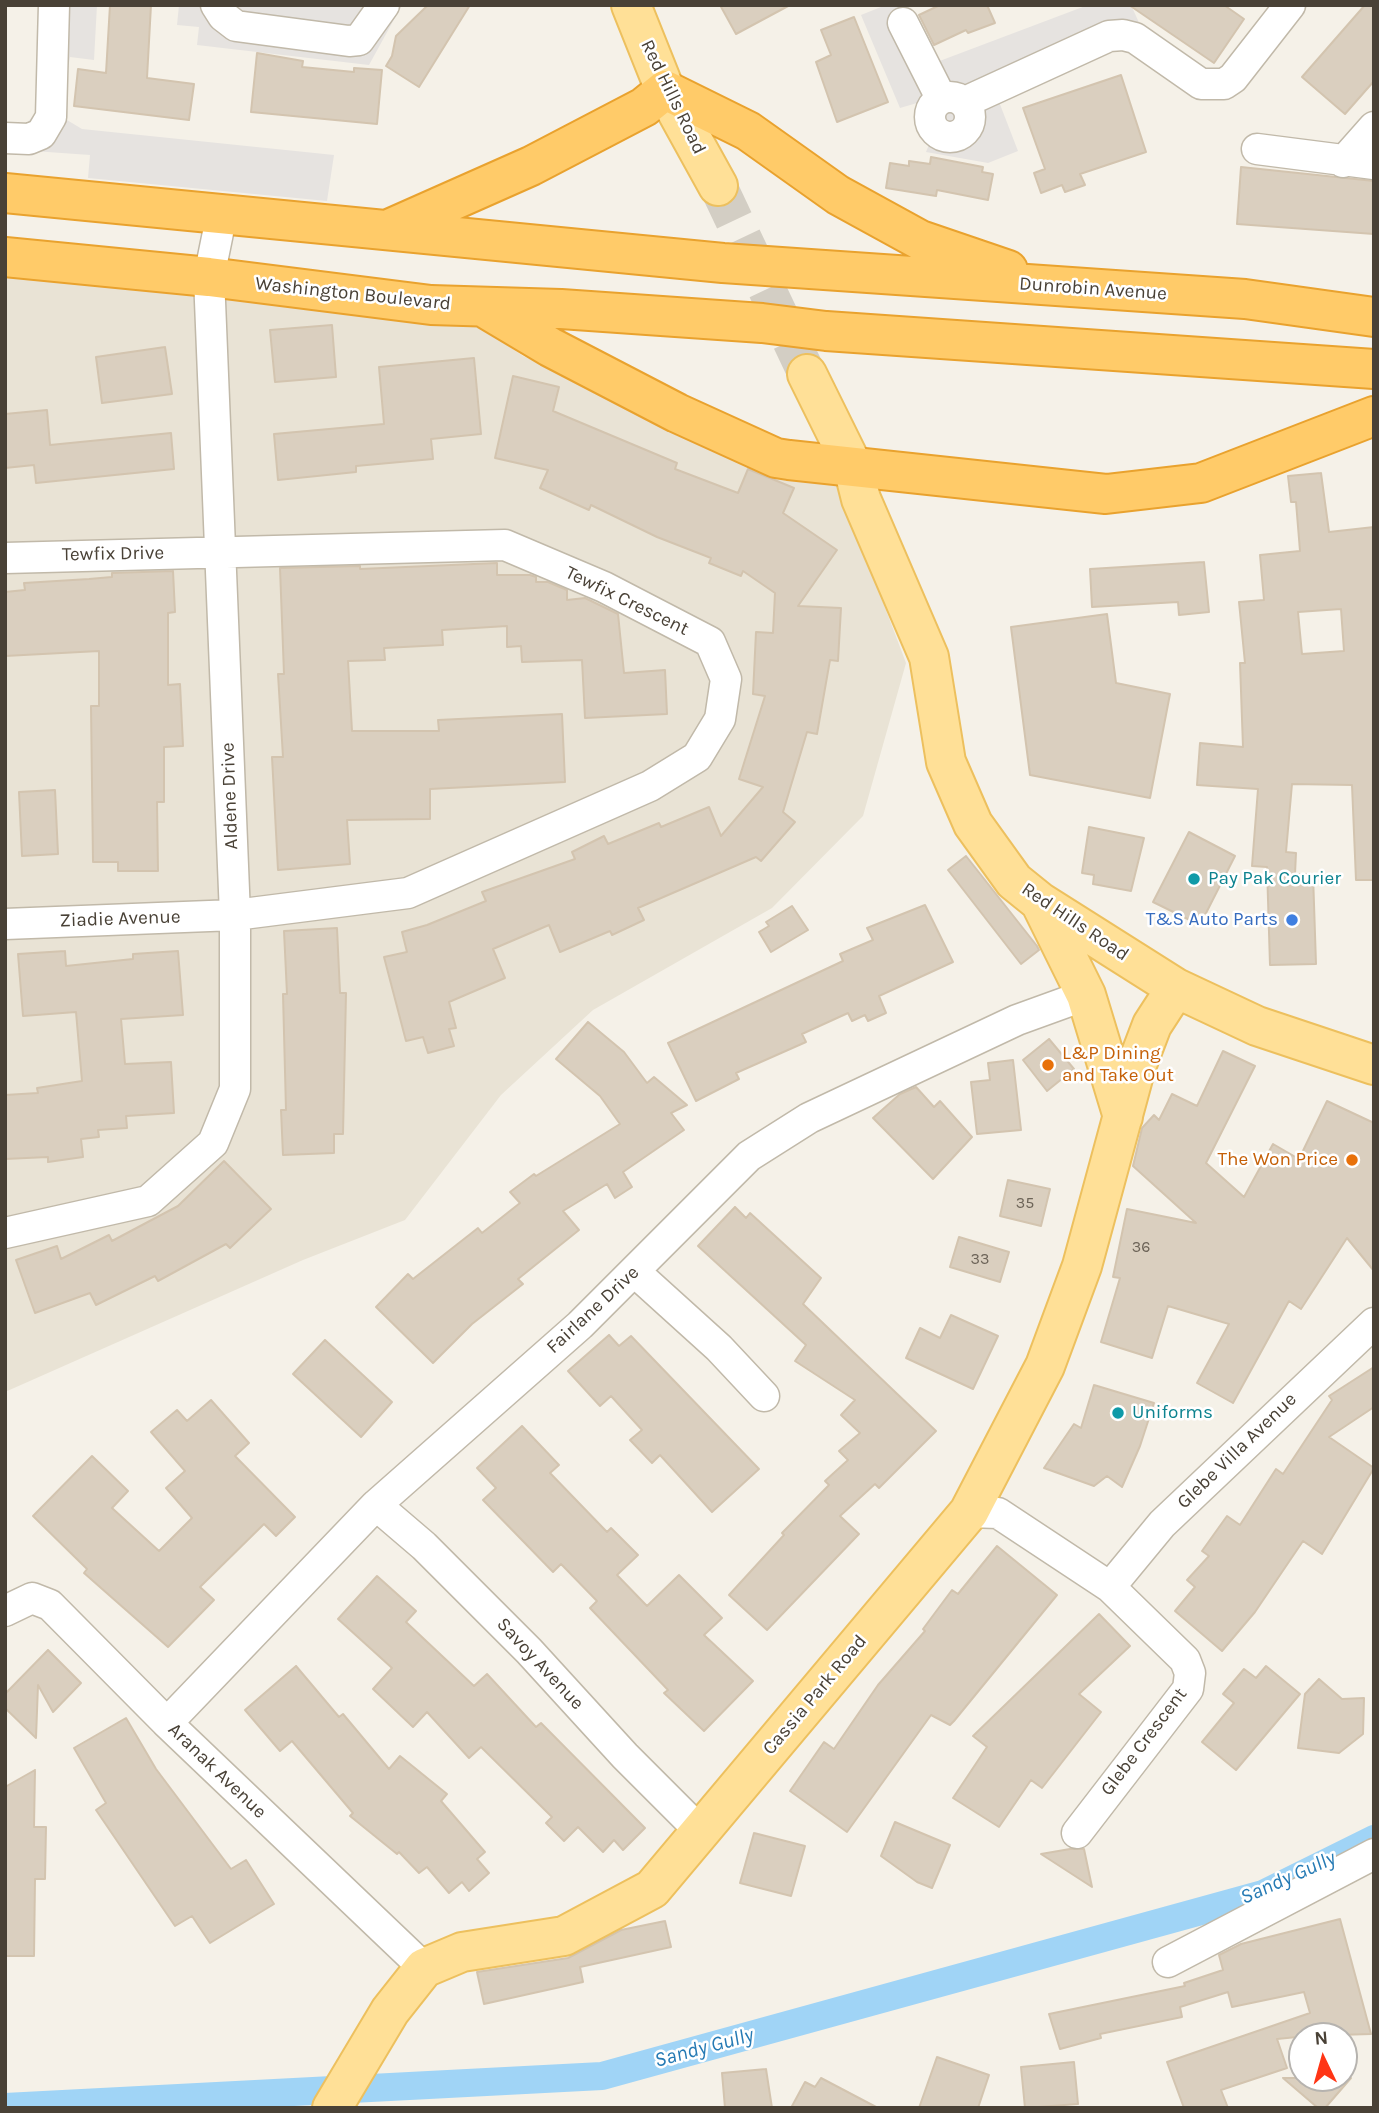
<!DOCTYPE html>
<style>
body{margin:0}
#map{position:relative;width:1379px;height:2113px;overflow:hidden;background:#f5f1e8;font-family:Karla,sans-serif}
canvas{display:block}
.frame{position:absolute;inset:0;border:7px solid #494136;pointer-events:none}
.north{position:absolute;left:1288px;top:2022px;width:70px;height:70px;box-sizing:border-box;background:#fff;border:2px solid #b6b3af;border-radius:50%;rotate:355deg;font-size:19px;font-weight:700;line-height:28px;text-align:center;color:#494136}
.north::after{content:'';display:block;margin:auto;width:24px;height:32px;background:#ff3515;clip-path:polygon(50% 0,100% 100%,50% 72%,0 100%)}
</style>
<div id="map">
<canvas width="1379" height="2113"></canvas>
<div class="frame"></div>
<div class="north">N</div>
</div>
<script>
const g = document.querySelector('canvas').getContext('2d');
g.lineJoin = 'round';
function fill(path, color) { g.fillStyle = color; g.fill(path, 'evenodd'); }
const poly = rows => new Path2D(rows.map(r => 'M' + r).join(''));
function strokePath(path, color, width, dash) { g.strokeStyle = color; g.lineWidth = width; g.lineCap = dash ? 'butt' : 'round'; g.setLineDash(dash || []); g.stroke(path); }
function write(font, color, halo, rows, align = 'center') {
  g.font = font + ' Karla,sans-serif'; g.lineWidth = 5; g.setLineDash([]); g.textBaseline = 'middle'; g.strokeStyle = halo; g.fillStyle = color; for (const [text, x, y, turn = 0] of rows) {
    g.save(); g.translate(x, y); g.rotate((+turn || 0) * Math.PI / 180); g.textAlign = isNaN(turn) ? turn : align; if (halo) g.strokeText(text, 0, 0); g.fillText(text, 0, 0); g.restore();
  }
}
fill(poly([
 [5,257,431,305,482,328,523,356,589,385,853,467,846,504,906,663,863,816,772,908,593,1010,501,1095,405,1220,303,1260,5,1392]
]), '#e9e3d5');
fill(poly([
 [45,5,97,5,94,60,70,57,62,104,67,120,82,129,334,155,327,201,88,178,90,155,5,149,5,93,6,127,26,124,40,108],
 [179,5,402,5,369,65,197,45,199,27,177,25],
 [886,5,903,5,929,65,1088,5,1131,5,1146,38,996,94,1018,151,988,163,926,152,932,137,917,103,900,108,861,15]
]), '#e6e3e0');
strokePath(poly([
 [5,2107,602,2076,1263,1894,1374,1839]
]), '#a0d4f6', 28);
const building = poly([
 [110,5,151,5,147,78,194,84,189,120,74,106,78,69,106,73,110,5],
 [428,5,470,5,419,87,386,66,392,56,396,36,428,5],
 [720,5,790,5,736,34,720,5],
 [940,5,987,5,995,23,968,33,966,30,934,45,919,15,940,5],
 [1129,5,1224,5,1244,19,1214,63,1129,5],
 [1365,5,1374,5,1374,81,1345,114,1302,77,1365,5],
 [854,17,888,102,837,122,816,62,831,55,821,30,854,17],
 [257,53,303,61,302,67,354,72,354,68,382,70,377,124,251,112,257,53],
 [1121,75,1146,152,1080,174,1085,185,1065,192,1062,185,1041,193,1034,173,1045,169,1023,108,1121,75],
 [931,157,983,167,982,172,993,174,988,200,937,190,936,196,886,188,890,163,909,166,909,161,930,164,931,157],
 [1241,167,1374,181,1374,234,1237,224,1241,167],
 [332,325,336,377,275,382,270,330,332,325],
 [165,347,172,394,102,403,96,357,165,347],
 [474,358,481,434,431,439,433,459,356,466,356,472,278,480,274,434,384,424,379,367,474,358],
 [513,376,559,387,553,411,677,463,675,469,738,493,748,469,794,488,783,513,837,550,798,606,841,608,838,661,830,660,817,734,807,732,783,812,795,822,761,861,756,857,638,908,644,920,612,935,610,931,560,952,549,925,493,949,505,978,449,1002,456,1028,449,1029,454,1046,428,1053,423,1037,406,1041,384,957,407,952,402,932,427,925,486,901,482,892,575,859,572,852,604,836,608,844,659,823,661,827,709,807,721,836,763,787,739,779,765,696,753,694,756,632,773,633,775,593,743,571,741,576,709,563,711,558,657,537,591,505,589,510,540,488,548,470,495,458,513,376],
 [47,410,50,445,171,433,174,469,36,483,34,465,5,468,5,414,47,410],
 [1321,473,1329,532,1374,527,1374,880,1356,880,1352,785,1292,784,1286,852,1296,853,1295,874,1313,874,1316,964,1270,965,1267,867,1252,866,1258,789,1197,785,1200,743,1243,747,1240,663,1245,663,1239,602,1264,600,1260,555,1300,551,1296,502,1291,502,1288,476,1321,473],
 [1341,609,1344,651,1302,654,1298,612,1341,609],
 [1204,562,1209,612,1179,615,1178,602,1092,607,1090,569,1204,562],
 [497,563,497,575,530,575,536,577,536,582,548,582,567,590,567,600,585,598,618,614,624,673,665,670,667,714,585,718,582,660,522,662,521,646,507,647,507,626,442,630,443,645,384,648,385,660,348,661,352,731,439,731,438,720,562,714,565,782,430,789,430,819,347,820,350,864,278,870,272,757,283,757,278,674,284,674,280,568,360,566,360,569,497,563],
 [173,571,175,612,168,613,168,685,180,684,183,746,164,747,164,802,157,802,158,871,118,871,118,862,93,862,91,706,99,706,99,651,5,656,5,592,25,590,24,583,89,579,112,577,112,573,173,571],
 [1107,614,1116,683,1170,694,1150,798,1030,775,1011,627,1107,614],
 [55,790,58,854,22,856,19,792,55,790],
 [1089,827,1144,838,1131,891,1093,884,1094,875,1082,873,1089,827],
 [1189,832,1235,856,1200,925,1153,902,1189,832],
 [966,856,1037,946,1039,950,1021,964,948,870,966,856],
 [925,905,953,962,879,996,886,1013,868,1021,865,1015,852,1021,848,1013,802,1034,806,1042,736,1073,739,1079,696,1101,668,1043,843,961,840,954,873,940,867,928,925,905],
 [792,906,808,930,771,952,759,932,769,926,766,922,792,906],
 [337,928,340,993,346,993,343,1134,334,1134,334,1153,283,1155,281,1110,286,1110,283,994,287,994,284,931,337,928],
 [65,951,66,966,133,959,133,954,178,951,183,1015,121,1019,125,1064,171,1062,174,1113,126,1116,127,1128,98,1130,99,1137,81,1139,83,1157,48,1162,48,1157,5,1159,5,1095,38,1093,37,1088,82,1081,76,1012,23,1016,18,954,65,951],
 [588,1022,624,1052,647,1083,654,1077,687,1105,671,1113,684,1130,623,1172,632,1187,615,1198,607,1184,563,1211,579,1230,518,1279,523,1284,472,1324,433,1363,376,1307,408,1274,413,1279,478,1228,482,1233,520,1203,510,1192,534,1174,536,1176,620,1124,600,1096,556,1059,588,1022],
 [1049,1039,1074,1069,1047,1091,1023,1060,1049,1039],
 [1223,1051,1255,1066,1206,1163,1244,1197,1273,1144,1299,1159,1327,1101,1374,1123,1374,1271,1347,1238,1301,1309,1289,1301,1233,1403,1197,1383,1229,1324,1168,1306,1152,1358,1101,1342,1120,1278,1113,1277,1127,1209,1196,1223,1133,1166,1142,1128,1154,1115,1159,1120,1172,1094,1197,1106,1223,1051],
 [1013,1060,1021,1130,977,1134,971,1082,990,1080,988,1063,1013,1060],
 [916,1087,934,1107,940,1101,972,1137,933,1179,873,1118,900,1094,916,1087],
 [224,1161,271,1209,230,1248,226,1244,158,1281,155,1276,96,1305,90,1293,35,1313,16,1260,57,1246,61,1259,109,1235,112,1241,178,1206,224,1161],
 [1008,1180,1050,1189,1041,1226,1000,1216,1008,1180],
 [735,1207,746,1218,750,1213,821,1278,803,1304,936,1431,879,1488,875,1484,840,1516,859,1534,767,1630,729,1595,784,1535,782,1533,829,1485,825,1481,848,1460,839,1451,860,1433,841,1415,855,1400,795,1361,806,1345,698,1246,735,1207],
 [959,1237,1009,1252,1000,1282,950,1267,959,1237],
 [951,1315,998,1336,973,1389,906,1358,920,1328,940,1338,951,1315],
 [609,1335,619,1346,631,1336,759,1469,712,1512,660,1455,652,1463,630,1440,642,1430,611,1396,600,1406,568,1371,609,1335],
 [325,1340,392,1402,361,1437,293,1374,325,1340],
 [1374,1367,1374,1407,1329,1437,1374,1468,1322,1554,1303,1541,1255,1612,1222,1651,1175,1611,1195,1587,1187,1580,1209,1556,1202,1551,1227,1516,1240,1525,1276,1469,1283,1474,1332,1400,1329,1396,1374,1367],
 [1094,1385,1154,1403,1140,1446,1122,1487,1107,1476,1094,1486,1044,1468,1074,1424,1081,1428,1094,1385],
 [211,1400,249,1443,235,1456,295,1517,276,1536,264,1524,200,1587,214,1600,168,1647,84,1573,87,1569,33,1516,92,1456,128,1491,112,1508,159,1551,192,1518,166,1488,185,1471,151,1432,177,1410,187,1421,211,1400],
 [522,1426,559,1465,550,1473,607,1532,611,1528,638,1555,617,1575,647,1606,679,1575,722,1618,704,1635,753,1681,704,1731,664,1693,668,1690,590,1608,597,1601,561,1564,553,1572,483,1500,496,1488,477,1468,522,1426],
 [997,1546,1057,1595,954,1721,950,1725,931,1715,847,1832,790,1791,824,1742,834,1749,878,1685,925,1631,923,1629,952,1590,958,1594,997,1546],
 [377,1576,416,1611,406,1622,474,1686,487,1674,536,1727,541,1723,645,1828,623,1850,614,1840,603,1852,578,1827,564,1841,546,1823,552,1817,481,1747,469,1758,427,1712,413,1727,373,1689,392,1668,338,1619,377,1576],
 [1099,1614,1130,1646,1079,1694,1101,1712,1042,1788,1031,1780,999,1827,953,1798,987,1747,973,1736,1099,1614],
 [48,1650,81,1683,53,1712,38,1685,36,1738,5,1708,5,1694,48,1650],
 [296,1666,339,1717,343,1714,389,1769,400,1756,447,1794,441,1801,485,1852,477,1859,489,1873,469,1891,462,1882,449,1893,427,1867,419,1873,399,1852,397,1854,350,1816,353,1813,292,1741,280,1751,245,1710,296,1666],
 [1266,1666,1300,1694,1236,1770,1202,1742,1234,1703,1223,1694,1244,1669,1256,1678,1266,1666],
 [1319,1679,1342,1699,1364,1698,1363,1734,1339,1753,1298,1748,1305,1694,1319,1679],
 [126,1718,156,1769,231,1869,246,1860,274,1904,210,1943,192,1916,175,1926,96,1810,106,1803,74,1748,126,1718],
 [35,1770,34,1827,46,1827,45,1879,35,1879,34,1956,5,1956,5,1787,35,1770],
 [895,1822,950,1845,932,1888,917,1882,881,1856,895,1822],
 [754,1833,805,1846,791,1896,740,1883,754,1833],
 [1070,1849,1084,1849,1092,1887,1041,1854,1070,1849],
 [1340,1919,1371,2034,1337,2035,1337,2033,1277,2039,1287,2068,1221,2090,1228,2108,1184,2108,1167,2062,1310,2013,1304,1992,1232,2007,1228,1992,1180,2007,1182,2017,1100,2034,1101,2038,1060,2049,1049,2014,1185,1986,1184,1983,1223,1970,1219,1955,1241,1944,1340,1919],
 [665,1921,671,1947,580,1967,583,1982,484,2004,477,1972,568,1958,621,1930,665,1921],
 [937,2057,989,2075,978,2108,919,2108,937,2057],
 [1074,2062,1078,2104,1025,2108,1021,2067,1074,2062],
 [766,2069,772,2108,725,2108,722,2073,766,2069],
 [821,2078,878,2108,791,2108,805,2082,815,2087,821,2078],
 [1283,2078,1351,2078,1325,2108,1318,2108,1283,2078]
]);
fill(building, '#dacfbf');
strokePath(building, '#d3c4af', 2);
strokePath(poly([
 [718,186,807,374]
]), '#d3cec4', 38, [38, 19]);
const minor = poly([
 [216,5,223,16,236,26,349,41,359,40,384,5],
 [903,23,941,98],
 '930 117a20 20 0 1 1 40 0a20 20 0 1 1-40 0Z',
 [965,102,1109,36,1123,35,1135,38,1201,84,1224,84,1233,78,1290,5],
 [5,138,29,139,41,134,51,117,54,5],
 [1257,149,1374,164],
 [1343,162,1374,127],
 [5,558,505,545,604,587,710,642,726,679,720,719,697,757,650,786,408,893,235,915,5,924],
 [5,1233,148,1201,213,1143,235,1089,235,915,209,277,222,213],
 [635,1272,719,1348,764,1396],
 [376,1505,424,1546,529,1651,625,1756,699,1830],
 [969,1512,998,1513,1110,1587,1185,1660,1190,1673,1188,1689,1077,1833],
 [1110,1587,1162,1524,1374,1323],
 [5,1611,32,1598,50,1605,167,1723,424,1968],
 [167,1723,376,1505,580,1325,749,1156,809,1118,1017,1020,1086,995],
 [1168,1962,1374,1854]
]);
const major = poly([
 [631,5,665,90,718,186],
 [807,374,853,467,861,499,929,657,946,762,973,824,1014,881,1040,902,1176,988,1257,1026,1374,1065],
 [1040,902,1086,995,1123,1117],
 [332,2108,390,2011,424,1968,462,1952,564,1936,652,1889,969,1512,1045,1366,1082,1266,1136,1067,1152,1025,1176,988]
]);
const highway = poly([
 [5,193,723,263,1245,299,1374,317],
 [389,229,531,166,644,107,665,90,748,131,838,195,920,240,1008,270],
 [5,257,209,277,431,305,561,309,762,323,826,331,1374,369],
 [483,307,550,347,677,413,776,458,789,460,1106,494,1201,483,1374,416]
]);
strokePath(minor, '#c1b9a9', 33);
strokePath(major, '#edc05e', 42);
strokePath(highway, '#e9a22e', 42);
strokePath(minor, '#fff', 30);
strokePath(major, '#ffe097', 38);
strokePath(highway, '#ffcb69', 38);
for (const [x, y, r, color] of [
 [1194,879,7,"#0f9aa8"],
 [1292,920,7,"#3f7fe0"],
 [1048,1065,7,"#e8710a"],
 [1352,1160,7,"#e8710a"],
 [1118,1413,7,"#0f9aa8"]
]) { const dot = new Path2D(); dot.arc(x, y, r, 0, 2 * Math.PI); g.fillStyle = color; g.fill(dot); strokePath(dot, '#fff', 2.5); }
write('16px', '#6d6458', null, [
 ["35",1025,1203],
 ["36",1141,1247],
 ["33",980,1259]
]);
write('19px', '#494136', '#fff', [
 ["Red Hills Road",673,97,64],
 ["Dunrobin Avenue",1093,289,4],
 ["Washington Boulevard",353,294,6],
 ["Tewfix Drive",113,554,-1],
 ["Tewfix Crescent",627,601,26],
 ["Aldene Drive",230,796,-92],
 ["Ziadie Avenue",120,919,-2],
 ["Red Hills Road",1075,922,34],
 ["Fairlane Drive",593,1310,-43],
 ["Glebe Villa Avenue",1237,1451,-44],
 ["Savoy Avenue",540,1664,47],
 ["Cassia Park Road",815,1695,-50],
 ["Glebe Crescent",1144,1742,-53],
 ["Aranak Avenue",217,1771,44]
]);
write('19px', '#0d838f', '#fff', [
 ["Pay Pak Courier",1208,879],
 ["Uniforms",1132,1413]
], 'left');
write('19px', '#366cbe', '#fff', [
 ["T&S Auto Parts",1278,920]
], 'right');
write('19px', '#c56008', '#fff', [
 ["L&P Dining",1062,1054],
 ["and Take Out",1062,1076],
 ["The Won Price",1338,1160,"right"]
], 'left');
write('italic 21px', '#257ab4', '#fff', [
 ["Sandy Gully",1288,1878,-24],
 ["Sandy Gully",704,2048,-15]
]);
</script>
